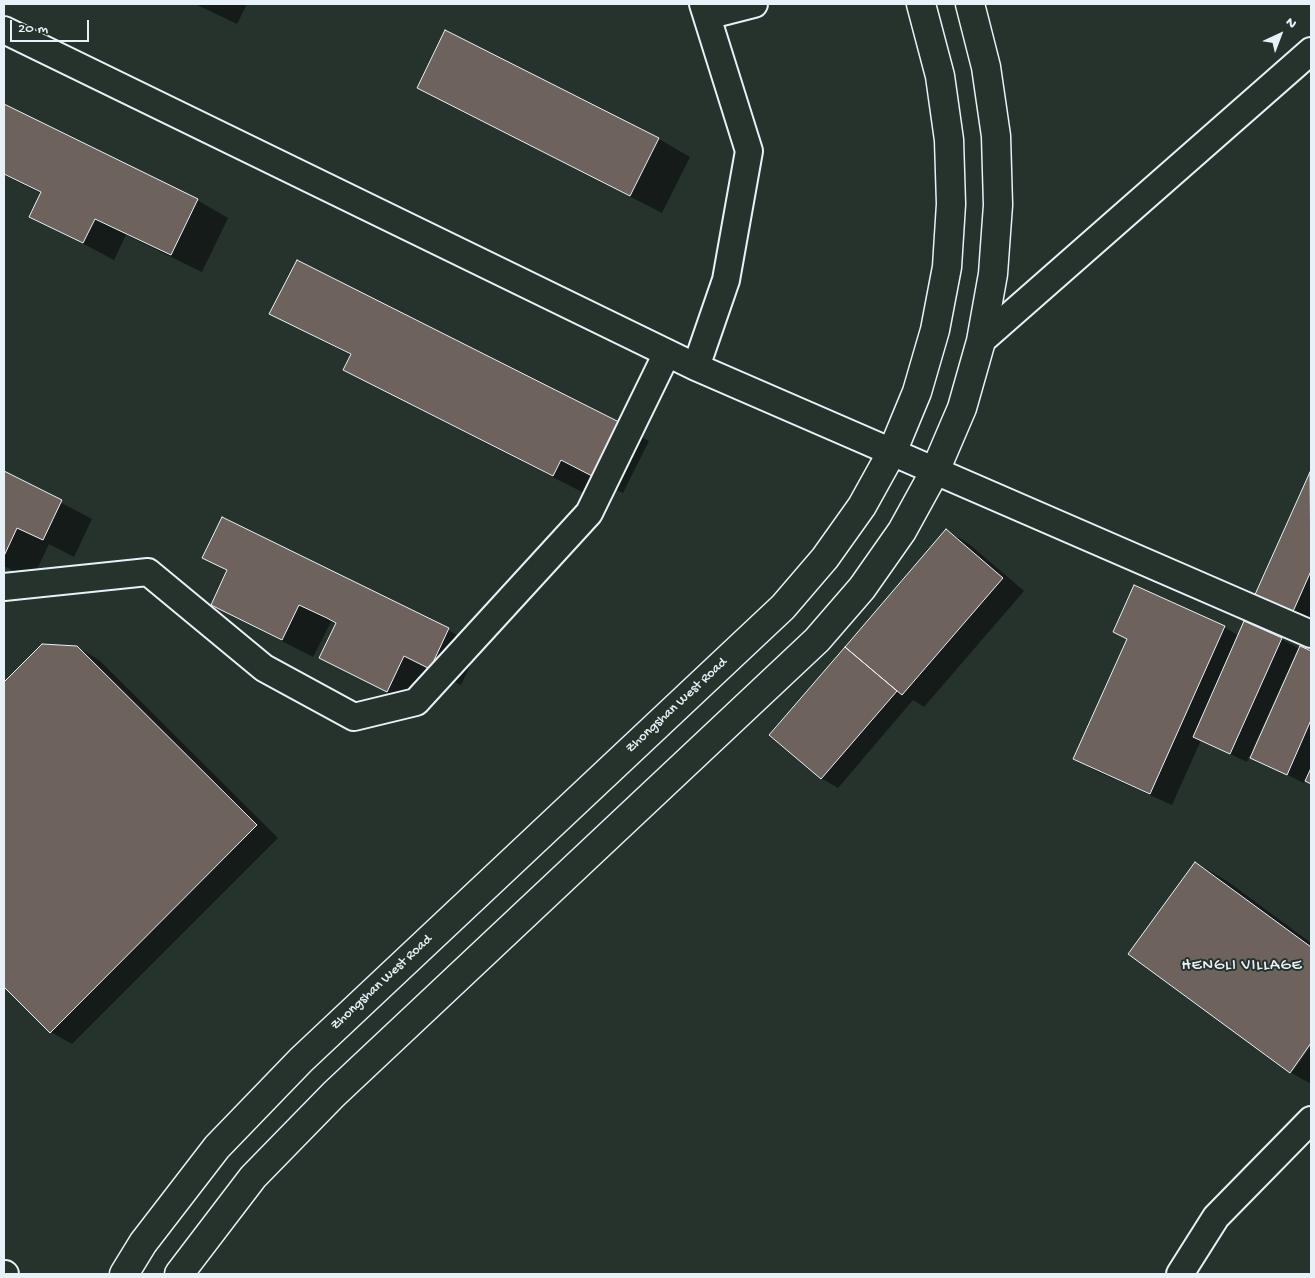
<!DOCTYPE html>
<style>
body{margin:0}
#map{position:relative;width:1315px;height:1278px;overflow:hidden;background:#26332d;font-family:"Gochi Hand",sans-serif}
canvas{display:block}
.frame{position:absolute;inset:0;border:5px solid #e8f1f8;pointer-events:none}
.north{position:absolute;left:1255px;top:10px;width:50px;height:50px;-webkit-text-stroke:4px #26332d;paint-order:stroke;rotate:43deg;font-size:14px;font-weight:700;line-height:20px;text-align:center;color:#e8f1f8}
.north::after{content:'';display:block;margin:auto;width:18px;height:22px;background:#e8f1f8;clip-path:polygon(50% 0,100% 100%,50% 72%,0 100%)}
.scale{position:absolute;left:10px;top:20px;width:79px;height:22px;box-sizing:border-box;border:2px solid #e8f1f8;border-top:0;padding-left:6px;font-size:15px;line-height:18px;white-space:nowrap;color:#e8f1f8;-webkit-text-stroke:4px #26332d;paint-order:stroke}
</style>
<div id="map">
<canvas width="1315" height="1278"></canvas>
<div class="frame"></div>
<div class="north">N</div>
<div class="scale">20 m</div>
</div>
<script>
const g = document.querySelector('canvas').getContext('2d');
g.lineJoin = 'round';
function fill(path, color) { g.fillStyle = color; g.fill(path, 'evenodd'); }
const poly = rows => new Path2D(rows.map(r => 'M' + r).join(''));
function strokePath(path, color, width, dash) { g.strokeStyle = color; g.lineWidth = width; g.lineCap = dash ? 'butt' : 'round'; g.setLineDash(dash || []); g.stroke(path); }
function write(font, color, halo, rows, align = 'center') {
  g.font = font + ' "Gochi Hand",sans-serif'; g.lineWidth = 4; g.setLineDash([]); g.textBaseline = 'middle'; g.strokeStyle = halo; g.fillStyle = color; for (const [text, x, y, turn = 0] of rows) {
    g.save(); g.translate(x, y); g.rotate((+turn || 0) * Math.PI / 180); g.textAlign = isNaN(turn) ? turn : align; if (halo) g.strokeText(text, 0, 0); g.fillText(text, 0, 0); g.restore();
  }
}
fill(poly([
 [195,4,247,4,237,24],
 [446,32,659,139,690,157,662,213,419,88],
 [4,106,197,200,228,218,202,272,126,235,114,260,31,216,42,194,4,175],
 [271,313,618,424,649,441,623,493,592,477,584,493,376,387,345,369,352,356],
 [4,473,92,519,74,557,49,544,32,580,4,566],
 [1310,474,1311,616,1307,625,1254,599],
 [946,531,968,543,1024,591,924,707,913,700,838,788,821,778,771,735],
 [204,557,448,630,479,647,461,685,435,673,418,708,320,658,337,625,331,622,313,657,212,605,228,571],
 [1224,627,1239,636,1281,639,1298,648,1253,748,1255,749,1301,648,1311,653,1311,783,1305,780,1304,783,1249,756,1247,762,1201,740,1172,805,1096,771,1075,759],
 [43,645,77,647,99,660,278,838,72,1044,51,1032,4,985,4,684],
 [1196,863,1227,881,1311,943,1311,1041,1290,1071,1293,1071,1311,1046,1311,1084,1290,1072,1130,954]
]), '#0007');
const building = poly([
 [445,30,659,138,630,196,417,88,445,30],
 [4,104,198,199,171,255,95,219,83,243,29,217,41,192,4,174,4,104],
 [297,260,619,422,592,476,561,460,553,476,343,370,351,354,269,314,297,260],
 [4,471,62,500,43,540,17,528,4,556,4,471],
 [1310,472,1311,571,1291,616,1253,599,1310,472],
 [222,517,449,628,430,669,404,656,387,692,319,658,336,623,327,618,299,605,282,640,211,605,227,570,202,558,222,517],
 [946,529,1003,578,902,695,845,647,946,529],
 [1134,585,1225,626,1150,794,1073,759,1127,639,1113,632,1134,585],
 [1244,621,1282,638,1230,754,1193,737,1244,621],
 [42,644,77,646,257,825,50,1033,4,987,4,682,42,644],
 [1300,646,1311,651,1311,720,1287,775,1250,758,1300,646],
 [845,647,897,691,821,779,769,735,845,647],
 [1311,768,1311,784,1305,781,1311,768],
 [1195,862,1311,947,1311,1043,1290,1073,1128,954,1195,862]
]);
fill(building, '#6e625c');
strokePath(building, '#e8f1f8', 1);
const minor = poly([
 [707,16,754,4],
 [4,30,696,367,1311,634],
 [981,341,1311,51],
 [696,367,726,280,749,151,703,4],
 [4,587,148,572,264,668,354,717,416,702,589,513,667,353],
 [4,1274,5,1274],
 [1180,1274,1216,1217,1311,1120]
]);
const secondary = poly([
 [124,1274,143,1243,217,1147,301,1060,783,607,825,558,862,506,893,450,917,392,935,330,947,267,951,204,949,140,940,76,921,4],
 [179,1274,253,1177,334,1094,817,640,862,588,902,531,935,471,962,408,981,341,993,274,998,205,996,136,986,67,970,4]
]);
strokePath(minor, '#e8f1f8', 30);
strokePath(secondary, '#e8f1f8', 31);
strokePath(minor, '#26332d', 26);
strokePath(secondary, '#26332d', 28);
write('14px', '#e8f1f8', '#26332d', [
 ["Zhongshan West Road",677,706,-43],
 ["Zhongshan West Road",382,983,-43]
]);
g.letterSpacing = '1px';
write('16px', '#e8f1f8', '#26332d', [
 ["HENGLI VILLAGE",1242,967]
]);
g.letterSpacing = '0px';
</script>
